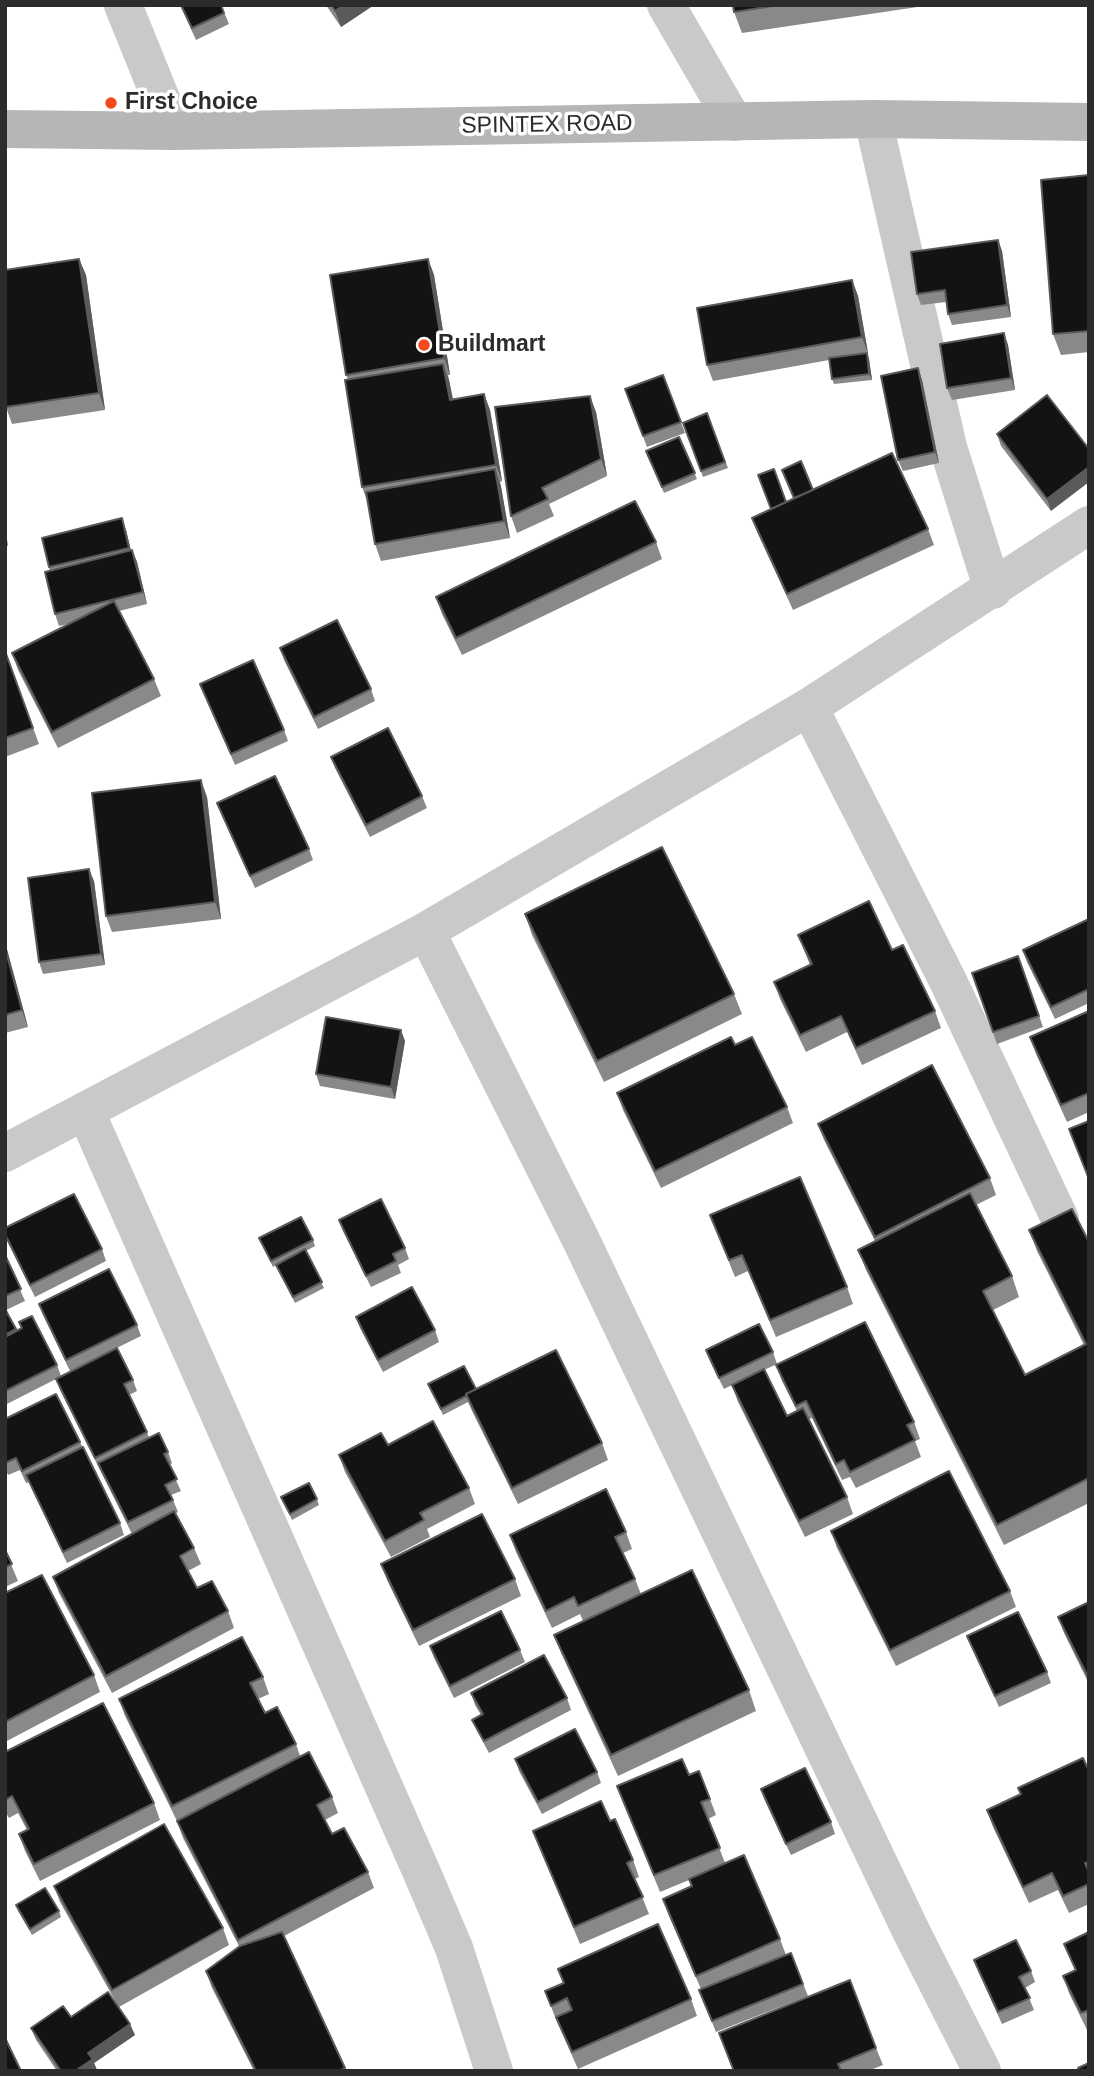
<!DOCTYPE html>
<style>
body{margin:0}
#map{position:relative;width:1094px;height:2076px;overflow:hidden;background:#fff;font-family:Arial,sans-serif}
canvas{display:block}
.frame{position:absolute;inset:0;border:7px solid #2c2c2c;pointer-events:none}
</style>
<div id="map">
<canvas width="1094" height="2076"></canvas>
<div class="frame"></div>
</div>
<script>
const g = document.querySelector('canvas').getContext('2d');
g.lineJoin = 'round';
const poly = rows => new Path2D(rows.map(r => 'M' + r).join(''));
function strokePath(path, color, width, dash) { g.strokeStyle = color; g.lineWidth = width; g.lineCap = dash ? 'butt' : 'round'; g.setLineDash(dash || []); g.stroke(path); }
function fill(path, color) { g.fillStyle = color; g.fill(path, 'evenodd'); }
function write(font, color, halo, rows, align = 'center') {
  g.font = font + ' Arial,sans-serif'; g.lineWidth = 7; g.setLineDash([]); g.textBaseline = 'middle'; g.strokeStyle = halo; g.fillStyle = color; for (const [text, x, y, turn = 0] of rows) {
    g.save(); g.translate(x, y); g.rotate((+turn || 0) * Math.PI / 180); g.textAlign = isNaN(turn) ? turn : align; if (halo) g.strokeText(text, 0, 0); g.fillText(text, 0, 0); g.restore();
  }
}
strokePath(poly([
 [123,5,174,131],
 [666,5,734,122],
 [873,119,948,447,993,590],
 [809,707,948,981,1060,1219],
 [426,931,581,1240,912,1933,982,2071],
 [86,1112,422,1873,454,1948,494,2071],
 [5,1153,426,931,809,707,1089,525]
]), '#c9c9c9', 38);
strokePath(poly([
 [5,129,174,131,873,119,1089,122]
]), '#b6b6b6', 38);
fill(poly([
 [180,5,221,5,229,24,196,40],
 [326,5,374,5,341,27],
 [733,5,931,5,742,33,734,12],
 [1089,175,1089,352,1061,355,1053,334],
 [998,240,1002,251,1011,317,952,325,948,314,946,302,921,305,917,294],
 [79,259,86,275,105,410,12,424,6,407],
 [428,259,434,275,450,375,448,375,453,399,484,394,490,410,502,481,500,482,510,538,381,561,375,544,368,503,362,487,348,379,346,375],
 [852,280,858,296,868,353,867,354,869,359,872,380,834,384,832,379,829,360,713,381,707,365],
 [1004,333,1008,345,1015,390,952,400,947,388],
 [918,368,922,380,939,463,903,471,898,460],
 [663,375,685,433,647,447,625,389],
 [1047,395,1051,511,1001,446,997,434],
 [596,412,607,476,549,504,554,516,517,533,511,516],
 [707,413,728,468,703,477,683,423],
 [679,437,697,479,664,493,646,451],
 [813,490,928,529,934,545,793,610,758,534,752,518],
 [126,530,131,551,132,550,137,562,147,604,119,611,154,679,161,696,58,748,18,670,12,653,72,623,59,626,55,614,49,567],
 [656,542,662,559,462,655,442,614,436,597],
 [280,648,371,689,375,701,318,729,284,660],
 [5,651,39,744,5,757],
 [200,684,284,730,288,741,235,765],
 [331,757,422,796,427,808,370,837,335,768],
 [207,797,221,919,112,932,106,916],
 [217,803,309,849,313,860,255,888],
 [94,881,105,965,43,974,39,962],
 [525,914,734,994,742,1014,604,1082,532,935],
 [1089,919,1089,1003,1055,1019,1027,962,1023,950],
 [798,935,892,950,935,1011,941,1028,862,1065,847,1032,806,1052,780,999,774,982,810,965],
 [5,942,28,1027,5,1033],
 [1018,956,1043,1027,997,1044,972,973],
 [1089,1011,1089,1112,1067,1122,1036,1054,1030,1037],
 [405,1041,395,1099,320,1086,316,1074],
 [735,1045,787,1107,793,1123,661,1188,623,1110,617,1093],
 [818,1124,990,1178,996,1195,976,1205,1012,1276,1019,1297,993,1310,1025,1375,1084,1345,1037,1251,1029,1230,1089,1242,1089,1503,1004,1545,866,1270,858,1250,875,1241,824,1140],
 [710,1215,847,1287,853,1304,776,1337,748,1271,735,1277],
 [339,1220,405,1248,409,1259,398,1265,401,1273,371,1287,343,1231],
 [5,1228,102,1249,106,1261,35,1297,7,1241,5,1236],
 [259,1238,313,1240,315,1246,306,1251,324,1288,295,1303,276,1265,273,1267],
 [5,1255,25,1301,6,1310,16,1331,22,1329,19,1322,57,1365,61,1376,133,1380,137,1391,129,1395,149,1437,168,1452,172,1463,169,1465,181,1491,171,1495,178,1512,176,1513,194,1548,201,1564,188,1571,197,1588,228,1611,234,1628,112,1693,59,1593,53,1577,132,1534,60,1390,56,1379,5,1405],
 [39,1304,137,1325,141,1336,70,1371,43,1315],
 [356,1317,435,1330,439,1342,383,1372,360,1328],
 [706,1350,773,1352,777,1364,764,1370,787,1416,797,1411,782,1381,776,1365,914,1422,920,1439,915,1441,921,1457,856,1488,850,1477,842,1480,812,1418,809,1419,847,1497,853,1514,805,1537,738,1402,732,1385,724,1389,710,1361],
 [428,1384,476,1389,602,1443,608,1460,518,1504,472,1411,468,1402,443,1415],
 [5,1419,80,1442,120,1523,124,1535,67,1563,29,1482,26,1483,20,1470,8,1475,5,1468],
 [388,1445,469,1488,475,1504,427,1529,430,1537,391,1557,345,1472,339,1455],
 [281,1497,317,1499,319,1505,292,1520],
 [831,1531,1010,1591,1016,1607,896,1666,837,1548],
 [626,1532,632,1549,623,1553,635,1579,641,1594,749,1690,756,1711,618,1776,562,1655,554,1635,583,1621,580,1614,552,1628,516,1552,510,1535],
 [5,1550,18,1581,5,1587],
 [381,1564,515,1579,521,1596,419,1646,387,1580],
 [5,1593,94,1675,100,1692,5,1742],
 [1089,1602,1089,1684,1064,1633,1058,1617],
 [967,1636,1047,1672,1051,1683,999,1707],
 [430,1646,520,1650,525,1662,454,1698,434,1658],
 [263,1677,269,1694,258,1699,265,1713,296,1744,300,1756,332,1797,338,1813,325,1820,332,1834,368,1872,374,1888,284,1936,346,2071,254,2071,212,1988,206,1971,239,1946,183,1838,177,1821,125,1716,119,1699],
 [471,1693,567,1698,571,1710,489,1753,477,1731,472,1720,481,1715,475,1705],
 [5,1752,154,1803,160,1820,40,1881,25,1851,19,1834,27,1830,18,1813,9,1818,5,1811],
 [515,1759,597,1772,601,1783,542,1814,519,1771],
 [1089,1771,1089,1904,1069,1913,1058,1890,1029,1903,993,1827,987,1810,1021,1794,1018,1788],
 [689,1775,710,1799,716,1815,708,1819,725,1863,780,1939,786,1955,791,1953,808,1996,716,2032,699,1990,701,1989,669,1916,663,1899,692,1887,689,1880,660,1892,617,1786],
 [761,1789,831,1822,835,1834,791,1855,765,1801],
 [610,1821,633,1860,639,1877,635,1879,649,1914,580,1944,533,1831],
 [54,1886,223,1928,229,1945,119,2007,135,2035,94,2063,97,2070,96,2071,57,2071,36,2040,31,2028,118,2006,60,1902],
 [16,1905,59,1911,61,1917,32,1935,18,1911],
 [1089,1932,1089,2029,1087,2030,1069,1993,1063,1976,1075,1970,1064,1944],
 [974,1960,1031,1971,1035,1982,1025,1988,1034,2010,1002,2024,978,1971],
 [558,1969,691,1999,697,2016,578,2069,557,2022,545,1991,563,1983],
 [719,2033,876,2048,883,2065,868,2071,733,2071]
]), '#898989');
fill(poly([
 [343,5,374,5,341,27,335,11],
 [998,240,1002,251,1011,317,1007,305],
 [79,259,86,275,105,410,99,393],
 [428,259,434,275,450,375,444,358],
 [852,280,858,296,868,353,862,337],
 [1004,333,1008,345,1015,390,1011,378],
 [867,353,869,359,872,380,869,374],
 [443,364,449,380,456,416,450,400],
 [918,368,922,380,939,463,935,452],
 [484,394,490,410,502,481,496,465],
 [590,396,596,412,607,476,601,459],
 [1089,467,1089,482,1051,511,1047,499],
 [495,469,501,486,510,538,504,521],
 [122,518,126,530,133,559,129,548],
 [5,524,8,547,5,540],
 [132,550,137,562,147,604,143,592],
 [201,780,207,797,221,919,215,902],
 [89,869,94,881,105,965,101,954],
 [5,942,28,1027,22,1010,5,948],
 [401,1030,405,1041,395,1099,391,1087],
 [130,2024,135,2035,94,2063,97,2070,75,2071,88,2053]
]), '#5a5a5a');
const building = poly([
 [181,5,221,5,224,13,192,28,181,5],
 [332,5,343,5,335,11,332,5],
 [733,5,779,5,734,12,733,5],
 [1089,175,1089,331,1053,334,1041,180,1089,175],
 [998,240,1007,305,948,314,945,290,917,294,911,252,998,240],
 [79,259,99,393,6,407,5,399,5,270,79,259],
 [428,259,444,358,346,375,330,275,428,259],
 [852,280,862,337,707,365,697,308,852,280],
 [1004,333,1011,378,947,388,940,344,1004,333],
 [867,353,869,374,832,379,829,358,867,353],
 [443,364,450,400,484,394,496,465,362,487,345,380,443,364],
 [918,368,935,452,898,460,881,376,918,368],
 [663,375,681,422,643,436,625,389,663,375],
 [1047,395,1089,449,1089,467,1047,499,997,434,1047,395],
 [590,396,601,459,542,488,548,499,511,516,495,407,590,396],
 [707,413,725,462,701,471,683,423,707,413],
 [679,437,695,473,662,487,646,451,679,437],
 [892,453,928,529,787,594,752,518,892,453],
 [801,461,813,490,794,498,782,470,801,461],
 [495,469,504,521,375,544,366,492,495,469],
 [774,469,786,502,771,509,758,475,774,469],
 [635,501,656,542,456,638,436,597,635,501],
 [122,518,129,548,49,567,42,538,122,518],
 [132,550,143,592,55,614,45,572,132,550],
 [114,601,154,679,52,732,12,653,114,601],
 [337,620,371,689,314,717,280,648,337,620],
 [5,651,33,728,5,738,5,651],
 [253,660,284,730,231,754,200,684,253,660],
 [388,728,422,796,366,825,331,757,388,728],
 [275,776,309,849,250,876,217,803,275,776],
 [201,780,215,902,106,916,92,793,201,780],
 [662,847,734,994,597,1061,525,914,662,847],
 [89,869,101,954,39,962,28,878,89,869],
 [869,901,892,950,903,945,935,1011,856,1048,841,1016,800,1035,774,982,812,964,798,935,869,901],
 [1089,919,1089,989,1051,1007,1023,950,1089,919],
 [5,948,22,1010,5,1015,5,948],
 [1018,956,1039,1016,993,1032,972,973,1018,956],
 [1089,1011,1089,1093,1061,1105,1030,1037,1089,1011],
 [326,1017,401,1030,391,1087,316,1074,326,1017],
 [731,1037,735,1045,752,1037,787,1107,655,1171,617,1093,731,1037],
 [932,1065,990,1178,875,1237,818,1124,932,1065],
 [1089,1121,1089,1179,1069,1129,1089,1121],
 [800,1177,847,1287,770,1320,742,1255,729,1260,710,1215,800,1177],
 [970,1193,1012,1276,983,1291,1025,1375,1086,1344,1029,1230,1072,1209,1089,1242,1089,1478,997,1525,858,1250,970,1193],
 [74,1194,102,1249,30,1285,5,1234,5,1228,74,1194],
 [381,1199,405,1248,393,1254,396,1261,366,1276,339,1220,381,1199],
 [301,1217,313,1240,271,1261,259,1238,301,1217],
 [305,1249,322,1282,293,1297,276,1265,305,1249],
 [5,1255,21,1289,5,1296,5,1255],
 [109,1269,137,1325,66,1360,39,1304,109,1269],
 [412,1287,435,1330,378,1360,356,1317,412,1287],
 [5,1309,16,1329,5,1335,5,1309],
 [32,1316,57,1365,5,1391,5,1337,22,1328,19,1322,32,1316],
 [865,1322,914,1422,907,1425,915,1440,850,1472,844,1460,836,1464,806,1401,796,1406,776,1365,865,1322],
 [759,1324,773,1352,719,1378,706,1350,759,1324],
 [117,1348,133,1380,124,1384,147,1432,95,1458,56,1379,117,1348],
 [556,1350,602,1443,512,1488,466,1394,556,1350],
 [464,1366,476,1389,466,1394,466,1396,441,1409,428,1384,464,1366],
 [764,1369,787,1416,803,1408,847,1497,799,1521,732,1385,764,1369],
 [56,1394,80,1442,22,1471,16,1458,5,1463,5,1419,56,1394],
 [433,1421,469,1488,420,1513,424,1520,385,1541,339,1455,381,1433,388,1445,433,1421],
 [159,1433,168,1452,164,1454,177,1479,165,1485,173,1500,128,1522,98,1463,159,1433],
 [83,1447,120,1523,63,1552,26,1475,83,1447],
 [949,1471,1010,1591,890,1650,831,1531,949,1471],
 [309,1483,317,1499,290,1514,281,1497,309,1483],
 [606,1489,626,1532,615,1537,635,1579,578,1606,574,1597,546,1611,510,1535,606,1489],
 [174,1511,194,1548,180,1556,197,1588,212,1581,228,1611,106,1676,53,1577,174,1511],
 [482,1514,515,1579,413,1630,381,1564,482,1514],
 [5,1550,12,1564,5,1567,5,1550],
 [692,1570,749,1690,611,1755,554,1635,692,1570],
 [42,1575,94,1675,5,1722,5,1593,42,1575],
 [1089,1602,1089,1679,1058,1617,1089,1602],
 [501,1611,520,1650,450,1686,430,1646,501,1611],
 [1018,1612,1047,1672,995,1696,967,1636,1018,1612],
 [242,1637,263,1677,250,1683,265,1713,277,1707,296,1744,172,1806,119,1699,242,1637],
 [544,1655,567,1698,484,1741,472,1720,483,1714,471,1693,544,1655],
 [103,1703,154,1803,34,1864,19,1834,29,1829,12,1796,5,1800,5,1752,103,1703],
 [575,1729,597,1772,538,1802,515,1759,575,1729],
 [309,1752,332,1797,317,1805,332,1834,344,1828,368,1872,238,1940,177,1821,309,1752],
 [1083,1758,1089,1771,1089,1862,1085,1863,1089,1872,1089,1884,1063,1896,1052,1873,1023,1887,987,1810,1021,1794,1018,1788,1083,1758],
 [682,1759,689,1775,699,1771,710,1799,701,1802,720,1848,654,1875,617,1786,682,1759],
 [805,1768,831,1822,786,1844,761,1789,805,1768],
 [601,1801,610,1821,615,1819,633,1860,627,1863,643,1897,574,1927,533,1831,601,1801],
 [164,1824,223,1928,112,1990,54,1886,164,1824],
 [744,1855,780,1939,696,1976,663,1899,692,1886,689,1879,744,1855],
 [45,1888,59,1911,30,1929,16,1905,45,1888],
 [658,1924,691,1999,572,2052,556,2017,572,2010,567,1998,551,2006,545,1991,564,1983,558,1969,658,1924],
 [282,1932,345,2068,339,2071,256,2071,206,1971,240,1946,282,1932],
 [1089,1932,1089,2010,1081,2013,1063,1976,1076,1970,1064,1944,1089,1932],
 [1016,1940,1031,1971,1019,1977,1030,1998,998,2012,974,1960,1016,1940],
 [791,1953,803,1984,712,2021,699,1990,791,1953],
 [850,1980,876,2048,838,2064,841,2071,734,2071,719,2033,850,1980],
 [108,1992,130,2024,88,2053,93,2059,75,2071,61,2071,31,2028,63,2006,71,2017,108,1992],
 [6,2040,21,2071,5,2071,6,2040],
 [1089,2063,1089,2071,1080,2071,1078,2068,1089,2063]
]);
fill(building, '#131313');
strokePath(building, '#5a5a5a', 2);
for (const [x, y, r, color] of [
 [111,103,7,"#f6491b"],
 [424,345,7,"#f6491b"]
]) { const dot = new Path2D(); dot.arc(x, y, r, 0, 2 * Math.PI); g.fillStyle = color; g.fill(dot); strokePath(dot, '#fff', 2.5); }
write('bold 23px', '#2c2c2c', '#fff', [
 ["First Choice",125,103],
 ["Buildmart",438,345]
], 'left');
write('23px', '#2c2c2c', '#fff', [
 ["SPINTEX ROAD",547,125,-1]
]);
</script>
